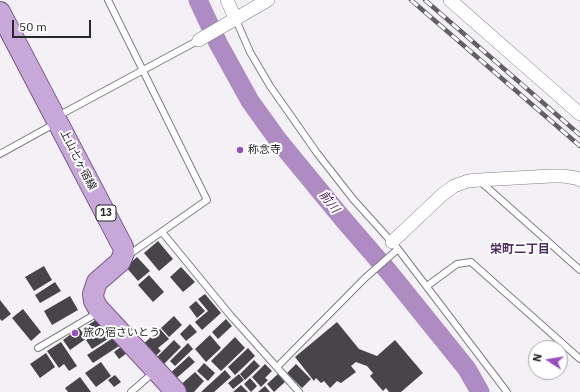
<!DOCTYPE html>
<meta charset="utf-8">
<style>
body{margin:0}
#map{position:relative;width:580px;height:392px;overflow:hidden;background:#f4f1f6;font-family:"IBM Plex Sans",sans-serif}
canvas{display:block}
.north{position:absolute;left:528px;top:340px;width:40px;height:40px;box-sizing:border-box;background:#fff;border:1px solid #a9a8a9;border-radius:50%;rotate:282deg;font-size:11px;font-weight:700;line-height:16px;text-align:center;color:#272628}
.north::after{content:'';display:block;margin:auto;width:14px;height:18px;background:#9a4ebf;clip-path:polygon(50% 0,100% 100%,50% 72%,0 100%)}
.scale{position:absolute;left:12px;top:20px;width:79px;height:18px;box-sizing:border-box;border:2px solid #272628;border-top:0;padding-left:5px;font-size:12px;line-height:14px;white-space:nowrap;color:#272628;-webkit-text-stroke:3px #fff;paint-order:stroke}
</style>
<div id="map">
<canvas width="580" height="392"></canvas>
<div class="north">N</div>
<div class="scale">50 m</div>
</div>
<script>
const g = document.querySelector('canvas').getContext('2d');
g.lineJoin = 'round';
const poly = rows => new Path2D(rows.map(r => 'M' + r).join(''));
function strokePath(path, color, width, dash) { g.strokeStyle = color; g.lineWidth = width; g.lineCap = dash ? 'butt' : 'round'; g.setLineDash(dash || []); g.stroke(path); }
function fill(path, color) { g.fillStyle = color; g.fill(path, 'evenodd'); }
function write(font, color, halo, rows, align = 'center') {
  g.font = font + ' "IBM Plex Sans","Noto Sans JP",sans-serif'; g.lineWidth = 4; g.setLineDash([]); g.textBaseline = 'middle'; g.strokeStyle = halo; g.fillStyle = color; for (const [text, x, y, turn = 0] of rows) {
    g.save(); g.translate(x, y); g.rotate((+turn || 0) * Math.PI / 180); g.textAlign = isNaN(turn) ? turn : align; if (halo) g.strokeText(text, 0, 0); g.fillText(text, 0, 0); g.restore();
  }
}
strokePath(poly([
 [198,0,218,43,250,101,278,140,343,219,388,271,467,369,480,392]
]), '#ae8bc2', 19);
fill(poly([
 [158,241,173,259,159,271,144,253],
 [137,257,150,271,138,281,126,267],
 [44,266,52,280,34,291,25,277],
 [181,267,195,282,183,292,170,277],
 [149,275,164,292,153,302,138,285],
 [55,282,61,291,40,303,35,295],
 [205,294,221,313,202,330,195,322,208,311,198,299],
 [70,296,78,310,52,325,44,311],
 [0,300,11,314,2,321,0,319],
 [196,301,205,311,197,318,189,307],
 [23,309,41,332,31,341,12,318],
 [174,316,182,325,169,337,161,328],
 [99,318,111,337,92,349,86,340,91,337,85,327],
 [226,319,232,326,218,339,212,332],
 [337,322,359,349,377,356,395,340,423,373,401,392,389,392,386,388,383,391,370,376,373,373,367,366,356,362,351,366,356,372,341,383,337,381,330,388,324,381,321,383,316,378,314,381,295,357],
 [190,324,197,332,186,341,180,334],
 [79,328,87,338,70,350,63,340],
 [160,329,169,339,158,348,161,351,152,359,141,346],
 [210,335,221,348,206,362,195,349],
 [235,337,245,348,221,371,211,361],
 [113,338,119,346,93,363,87,355],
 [174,340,181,347,160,368,153,361],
 [61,342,77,366,69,371,64,364,59,368,47,351],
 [188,343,193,349,175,366,170,361],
 [122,346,127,353,119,359,114,352],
 [248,348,255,356,235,375,228,367],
 [46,353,55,367,40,378,30,364],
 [189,356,195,362,172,382,167,376],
 [254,360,260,366,245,380,240,374],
 [101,362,111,376,96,387,85,373],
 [204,363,215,373,208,381,197,371],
 [265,364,272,371,265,378,268,380,261,387,252,377],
 [296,364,311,379,302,388,287,373],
 [225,370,231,377,214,392,201,392],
 [195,372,204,381,194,392,181,392,177,388],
 [239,374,244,380,233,389,228,383],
 [278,374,285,382,274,392,267,384],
 [115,375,121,382,114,387,108,380],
 [80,377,91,392,68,392,65,388],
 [250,378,257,386,251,392,244,384],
 [241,385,248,392,233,392],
 [265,386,270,392,258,392]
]), '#474549');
const service = poly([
 [108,0,207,200,127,256],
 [236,20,250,52,270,86,317,153,353,199,398,249,507,392],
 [58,116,199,40],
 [0,154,56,123],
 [481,182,580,270],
 [162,232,231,316,299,392],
 [427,286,457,264,471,262,580,359],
 [38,348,99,312],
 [277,367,365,278,398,249],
 [131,392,154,372]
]);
const minor = poly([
 [227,0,236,20],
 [450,0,580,114],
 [199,40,268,0],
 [392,242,442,195,454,186,468,181,479,180,551,176,563,176,576,178,580,180]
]);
const primary = poly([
 [0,12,123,247,124,253,120,262,97,282,93,294,94,301,98,308,176,392]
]);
strokePath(service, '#807d81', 8);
strokePath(minor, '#807d81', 14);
strokePath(primary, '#78558a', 22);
strokePath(service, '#fff', 6);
strokePath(minor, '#fff', 13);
strokePath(primary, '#c8a8d9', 20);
const rail = poly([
 [411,0,580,146],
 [425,0,580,135]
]);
strokePath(rail, '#626063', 4.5);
strokePath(rail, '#fff', 3, [9]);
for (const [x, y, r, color] of [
 [240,150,4,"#9a4ebf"],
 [75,333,4,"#9a4ebf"]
]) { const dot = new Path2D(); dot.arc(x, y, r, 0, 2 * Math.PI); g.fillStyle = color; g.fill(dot); strokePath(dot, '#fff', 1.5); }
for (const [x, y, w] of [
 [106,213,20]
]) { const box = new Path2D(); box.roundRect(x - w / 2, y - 8, w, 16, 3); g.fillStyle = '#fff'; g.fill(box); strokePath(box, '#272628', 1); }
write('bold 10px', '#272628', null, [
 ["13",106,213]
]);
write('11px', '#272628', '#fff', [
 ["称念寺",248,150],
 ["旅の宿さいとう",83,333]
], 'left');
write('11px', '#272628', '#fff', [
 ["上山七ヶ宿線",78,160,63]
]);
write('italic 12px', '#4c2062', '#fff', [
 ["前川",329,202,51]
]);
write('bold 12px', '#512d64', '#fff', [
 ["栄町二丁目",520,250]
]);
</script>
